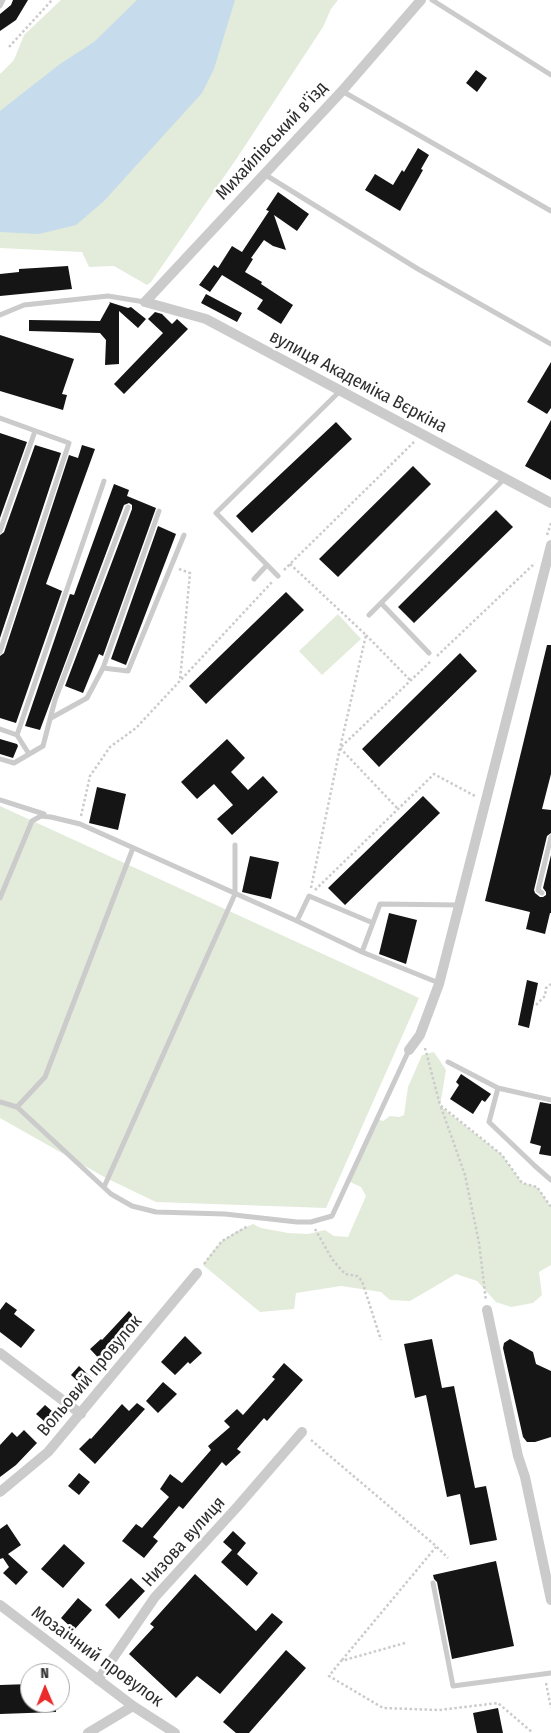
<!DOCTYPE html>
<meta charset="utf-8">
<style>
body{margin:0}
#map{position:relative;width:551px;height:1733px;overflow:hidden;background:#fff;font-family:"Fira Sans Condensed",sans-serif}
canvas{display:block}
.north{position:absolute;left:20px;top:1663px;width:50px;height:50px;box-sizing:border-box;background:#fff;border:1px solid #ababab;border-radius:50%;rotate:359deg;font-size:14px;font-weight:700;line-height:20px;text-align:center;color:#2e2e2e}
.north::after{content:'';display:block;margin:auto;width:18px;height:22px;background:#ea2a2b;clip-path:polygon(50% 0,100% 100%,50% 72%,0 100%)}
</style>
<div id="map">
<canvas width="551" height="1733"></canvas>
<div class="north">N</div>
</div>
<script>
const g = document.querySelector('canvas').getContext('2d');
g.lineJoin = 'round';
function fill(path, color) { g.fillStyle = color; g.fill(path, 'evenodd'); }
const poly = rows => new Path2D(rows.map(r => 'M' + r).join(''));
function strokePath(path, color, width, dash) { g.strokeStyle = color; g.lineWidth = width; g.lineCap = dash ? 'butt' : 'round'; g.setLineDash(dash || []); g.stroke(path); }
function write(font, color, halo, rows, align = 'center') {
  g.font = font + ' "Fira Sans Condensed",sans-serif'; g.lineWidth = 5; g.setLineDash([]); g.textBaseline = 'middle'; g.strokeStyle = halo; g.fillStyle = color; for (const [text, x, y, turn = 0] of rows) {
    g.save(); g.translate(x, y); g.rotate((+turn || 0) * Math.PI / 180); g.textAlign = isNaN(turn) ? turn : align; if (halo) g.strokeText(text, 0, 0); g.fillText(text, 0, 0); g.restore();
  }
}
fill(poly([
 [61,0,338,0,331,9,323,27,237,158,151,282,147,285,114,266,89,267,82,252,0,248,0,74,14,60,24,35],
 [338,614,361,639,322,675,299,651],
 [0,806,419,998,326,1208,156,1202,106,1178,0,1118],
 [434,1052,446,1070,440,1106,502,1155,522,1183,537,1187,551,1207,551,1265,539,1272,542,1295,533,1303,511,1307,496,1302,477,1281,456,1274,410,1301,390,1300,381,1292,341,1286,296,1293,294,1309,260,1312,203,1265,212,1252,222,1241,237,1231,253,1224,261,1228,288,1233,308,1234,325,1230,334,1236,348,1237,366,1196,361,1187,348,1181,377,1119,383,1121,390,1116,399,1117,404,1115,408,1087,422,1055]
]), '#e3ecdb');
fill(poly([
 [137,0,235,0,214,69,202,93,104,201,76,225,39,234,0,232,0,111,60,64,94,42]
]), '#c6dbec');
fill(poly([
 [13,0,28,0,16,20,0,31,0,14,11,5],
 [476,70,487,78,477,92,466,83],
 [418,148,429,155,421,169,423,170,400,211,365,190,375,174,393,185,402,170,404,172],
 [278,192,309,214,297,231,274,215,286,250,273,246,264,240,251,258,253,259,245,272,262,282,261,284,293,305,281,324,257,309,263,300,222,275,210,292,199,285,214,265,218,268,232,246,242,252,269,211,266,210],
 [68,266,72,289,0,296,0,274,19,272,19,269],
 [206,294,242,313,237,322,201,303],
 [109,302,128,308,131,307,146,319,138,328,119,311,119,364,105,365,106,340,100,333,29,331,29,320,100,321,110,303],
 [155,312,162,314,172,324,177,319,188,329,124,394,114,384,163,333,148,319],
 [0,335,74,359,62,394,67,395,63,410,0,391],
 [551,362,551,408,547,414,527,402],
 [551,420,551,480,525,466],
 [336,422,352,439,252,533,236,516],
 [0,433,27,442,0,518],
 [35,445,61,453,0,638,0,535,4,532],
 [82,445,95,449,46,584,62,591,16,723,0,718,0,656,4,653,69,455,78,458],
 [413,466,431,484,338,577,319,559],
 [114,484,129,490,127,496,156,508,103,656,99,654,83,693,65,686,132,509,132,505,129,503,124,505,40,730,25,726,70,594,74,595],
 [496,510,513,527,414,623,398,607],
 [158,526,176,534,126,665,111,659],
 [286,592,304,610,206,704,189,686],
 [547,645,551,645,551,774,542,809,551,810,551,833,547,836,534,890,535,893,540,897,543,897,546,895,546,892,543,888,551,855,551,913,550,913,545,934,526,929,530,912,485,901],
 [460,653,477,671,379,767,362,749],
 [0,739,17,744,18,746,13,758,0,754],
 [227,739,245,758,231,772,248,790,263,776,278,792,232,835,217,819,233,805,214,784,197,799,181,782],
 [97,787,126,794,118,830,89,823],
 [423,796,440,813,345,905,328,888],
 [250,856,279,862,271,899,242,892],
 [389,913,417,920,406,964,379,954],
 [527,980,538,983,529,1028,518,1025],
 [461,1074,491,1094,485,1102,482,1100,473,1114,450,1099,459,1085,456,1082],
 [540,1102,551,1104,551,1156,539,1154,541,1146,530,1143],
 [6,1302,17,1310,14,1314,35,1330,21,1348,0,1332,0,1310],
 [129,1311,142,1324,114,1354,115,1355,105,1365,90,1349,101,1339,102,1340],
 [185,1336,202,1353,190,1364,188,1362,175,1375,161,1362],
 [432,1339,442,1388,454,1386,475,1488,486,1486,497,1540,470,1545,460,1494,447,1497,426,1395,415,1398,404,1344],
 [510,1339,533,1352,536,1364,551,1371,551,1437,535,1442,527,1442,523,1437,503,1348,504,1343],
 [284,1363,303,1380,267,1421,264,1418,237,1449,241,1452,226,1466,222,1462,183,1509,179,1506,153,1537,158,1541,144,1558,122,1541,136,1524,142,1528,169,1497,160,1489,170,1474,182,1483,211,1450,208,1446,230,1427,224,1421,237,1409,243,1415,275,1379,272,1377],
 [79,1366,94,1380,86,1389,71,1375],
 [163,1382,177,1394,158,1413,146,1401],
 [137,1403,145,1409,95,1464,79,1449,90,1438,91,1439,122,1404,129,1411],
 [45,1405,61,1419,52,1428,36,1414],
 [24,1430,37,1443,16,1465,0,1477,0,1445,12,1432,17,1437],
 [79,1473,90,1482,79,1495,68,1486],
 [7,1524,21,1545,8,1554,28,1572,16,1585,3,1573,9,1567,3,1558,0,1559,0,1529],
 [233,1531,246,1543,237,1554,258,1573,247,1586,221,1562,232,1550,223,1542],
 [64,1544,85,1563,63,1588,41,1569],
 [496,1561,514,1646,452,1659,437,1582,434,1579,433,1575],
 [195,1574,256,1631,272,1613,283,1622,220,1694,197,1676,176,1698,129,1654,154,1627,150,1624],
 [131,1578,145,1591,119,1619,105,1605],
 [78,1598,92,1610,74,1630,61,1618],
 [286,1650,306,1668,249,1733,236,1733,223,1722],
 [30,1684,30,1703,56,1703,56,1712,0,1714,0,1685],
 [498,1708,503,1733,477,1733,473,1713]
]), '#151515');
strokePath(poly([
 [9,47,52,0],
 [547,535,551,523],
 [290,564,366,635,340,748,398,809],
 [179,569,190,573,180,680],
 [284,570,414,442],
 [366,635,411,681],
 [437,656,535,563],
 [81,816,90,776,110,747,136,728,273,581],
 [311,888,340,748,431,661],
 [315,890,434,774,475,796],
 [536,1005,545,996,546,988,551,984],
 [425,1048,440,1105,502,1155,522,1183,537,1187,551,1207],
 [441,1107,465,1175,479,1243,486,1301],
 [315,1229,332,1259,345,1274,357,1276,362,1281,381,1340],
 [204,1264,222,1241,248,1226],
 [311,1440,436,1546,448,1558],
 [405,1643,341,1661,329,1676,383,1708,439,1710,498,1703,533,1733],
 [342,1660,436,1547],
 [546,1683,551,1708]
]), '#cbcbcb', 2.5, [2.5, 2.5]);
strokePath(poly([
 [432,0,551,75],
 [0,6,3,0],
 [342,91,551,211],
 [264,174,418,269,551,344],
 [0,315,24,305,108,296,145,302],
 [0,418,69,443,0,652],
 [159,511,103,668,128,671,184,535],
 [0,531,35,431],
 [278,576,216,513,340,391],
 [254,579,267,565],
 [369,615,381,603],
 [429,653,381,603,505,478],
 [51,718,87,698,103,668],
 [0,729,17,735,104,481],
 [17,735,29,754],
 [0,759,14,763,43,746,55,700,128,507],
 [0,800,44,814],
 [542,893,538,890,551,837],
 [0,898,32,821,41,816,51,817,80,824,297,921,362,952,439,983],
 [297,921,309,896,373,923],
 [362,952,380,904,459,905],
 [448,1062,498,1088,551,1100],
 [498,1088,489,1122,535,1166,551,1180],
 [0,1102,17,1107,111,1194,132,1206,156,1212,225,1214,297,1222,311,1222,332,1216,409,1050],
 [17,1107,45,1077,133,848],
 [104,1187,235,894,235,845],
 [433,1583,453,1686,551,1673]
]), '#cbcbcb', 5);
strokePath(poly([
 [421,0,342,91,145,302,206,319,551,503],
 [409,1050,420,1035,439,984,551,545],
 [487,1310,518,1456,525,1477,551,1600],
 [0,1353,81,1414],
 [0,1492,48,1452,197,1273],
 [0,1605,133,1706,175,1733],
 [98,1680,155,1597,238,1506,302,1432],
 [88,1733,133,1706]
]), '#cbcbcb', 10);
write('18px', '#2e2e2e', '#fff', [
 ["Михайлівський в'їзд",272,141,-47],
 ["вулиця Академіка Вєркіна",358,382,28],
 ["Вольовий провулок",90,1376,-50],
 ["Низова вулиця",184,1542,-48],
 ["Мозаїчний провулок",97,1657,36]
]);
</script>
